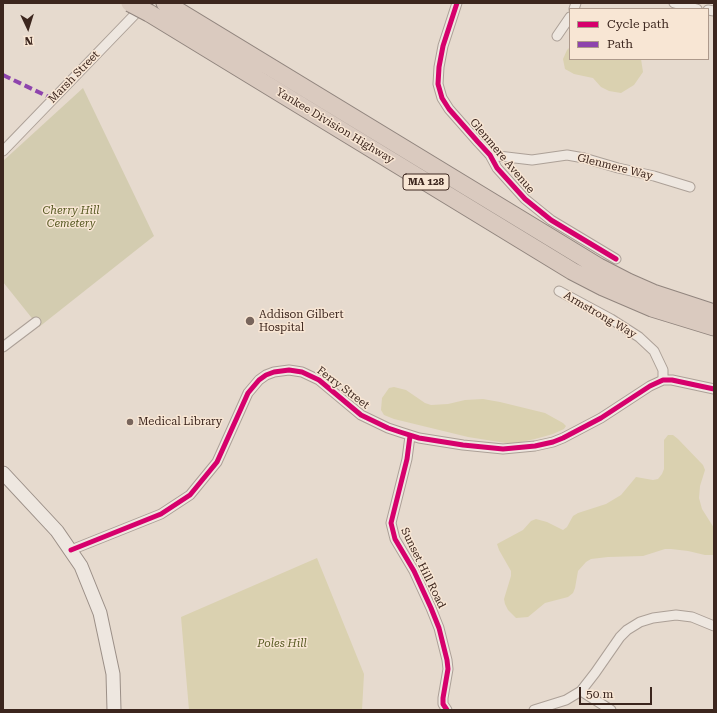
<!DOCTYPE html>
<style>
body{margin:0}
#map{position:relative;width:717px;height:713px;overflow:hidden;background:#e6dace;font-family:"Roboto Serif",serif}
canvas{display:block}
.frame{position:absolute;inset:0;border:4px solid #3c261e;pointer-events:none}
.legend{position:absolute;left:569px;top:8px;width:140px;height:52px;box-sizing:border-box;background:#f8e6d4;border:1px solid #ad998b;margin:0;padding:5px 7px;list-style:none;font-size:12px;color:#3c261e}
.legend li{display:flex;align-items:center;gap:8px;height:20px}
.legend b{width:20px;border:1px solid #ad998b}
.north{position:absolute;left:8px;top:8px;width:40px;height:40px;-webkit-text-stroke:3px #f8e6d4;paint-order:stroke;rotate:176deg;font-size:11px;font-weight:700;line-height:16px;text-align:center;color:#3c261e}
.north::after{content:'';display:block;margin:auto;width:14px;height:18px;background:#3c261e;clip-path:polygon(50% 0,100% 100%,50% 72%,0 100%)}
.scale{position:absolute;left:579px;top:687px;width:73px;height:18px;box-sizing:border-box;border:2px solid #3c261e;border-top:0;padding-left:5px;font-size:12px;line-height:14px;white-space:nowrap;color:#3c261e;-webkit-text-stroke:3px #f8e6d4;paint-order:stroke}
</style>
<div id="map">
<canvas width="717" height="713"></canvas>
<div class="frame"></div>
<ul class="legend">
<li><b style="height:5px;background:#d6006c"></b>Cycle path</li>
<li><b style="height:5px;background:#8e44ad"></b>Path</li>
</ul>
<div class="north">N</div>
<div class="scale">50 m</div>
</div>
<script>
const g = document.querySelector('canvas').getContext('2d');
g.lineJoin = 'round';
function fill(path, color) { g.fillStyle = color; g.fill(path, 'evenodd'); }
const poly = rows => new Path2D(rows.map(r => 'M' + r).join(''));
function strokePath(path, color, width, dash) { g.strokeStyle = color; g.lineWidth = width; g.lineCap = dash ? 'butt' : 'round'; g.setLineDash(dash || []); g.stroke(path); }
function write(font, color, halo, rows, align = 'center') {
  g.font = font + ' "Roboto Serif",serif'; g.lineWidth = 3; g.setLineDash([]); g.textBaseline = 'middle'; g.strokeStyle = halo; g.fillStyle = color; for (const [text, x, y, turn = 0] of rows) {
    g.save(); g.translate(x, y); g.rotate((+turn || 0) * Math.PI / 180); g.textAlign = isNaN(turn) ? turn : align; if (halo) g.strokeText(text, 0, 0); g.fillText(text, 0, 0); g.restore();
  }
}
fill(poly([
 [570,47,570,59,641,59,643,72,634,85,621,93,609,91,601,87,593,78,574,74,565,69,563,59,567,50],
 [394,387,406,390,425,403,431,405,448,404,465,400,483,399,500,402,545,413,563,423,566,426,564,429,553,434,535,439,512,444,468,437,394,419,384,415,381,410,382,398,389,388],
 [668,435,673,435,678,439,703,465,705,470,700,486,699,498,702,509,714,528,714,555,705,555,688,551,671,549,665,549,643,556,608,557,591,559,586,562,578,571,575,588,573,593,568,597,545,603,528,617,516,618,508,610,505,604,504,599,511,576,511,571,499,550,497,544,523,530,531,521,536,519,547,522,563,530,567,527,573,516,578,513,606,504,621,495,636,477,653,480,658,479,662,474,664,469,664,440],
 [317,558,364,674,362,710,189,710,181,617]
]), '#dad1b0');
fill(poly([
 [83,88,154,236,39,327,3,282,3,161]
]), '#d3ccb0');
const minor = poly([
 [457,3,443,46,439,67,438,84,442,98,449,109,478,142,490,155,497,168,525,199,551,220,616,259],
 [674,3,697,9],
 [574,9,576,3],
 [708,10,714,11],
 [557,36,570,17],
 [3,151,142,7],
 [490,155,532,160,567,155,584,158,618,168,654,176,690,187],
 [559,291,611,319,639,337,654,351,663,370,663,380],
 [3,347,36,322],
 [410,436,407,459,391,523,395,539,414,571,431,608,439,628,447,660,448,669,443,698,443,704,447,710],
 [71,550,161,514,190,495,217,462,248,393,259,380,266,375,274,372,289,370,302,372,319,380,361,415,388,428,400,432,419,438,463,445,503,449,535,446,553,442,563,438,601,418,650,386,663,380,672,380,714,389],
 [581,691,611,710],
 [534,710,566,700,581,691,595,673,620,637,627,630,640,622,653,618,676,615,692,617,714,626]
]);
const secondary = poly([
 [3,473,57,531,81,566,100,613,113,674,114,710]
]);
const motorway = poly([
 [165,3,599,267,628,282,653,293,714,313],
 [149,13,572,271,603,287,652,308,714,327]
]);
strokePath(minor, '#aca097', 11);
strokePath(secondary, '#9b8f87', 15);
strokePath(motorway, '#91857e', 19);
strokePath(minor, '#eee7e0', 9);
strokePath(secondary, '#eee7e0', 13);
strokePath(motorway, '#dacabf', 17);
const motorwayBridge = poly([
 [130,3,149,13]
]);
strokePath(motorwayBridge, '#91857e', 19, []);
strokePath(motorwayBridge, '#dacabf', 17);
strokePath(poly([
 [3,75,53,99]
]), '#8e44ad', 4, [8, 4]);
strokePath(poly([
 [457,3,443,46,439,67,438,84,442,98,449,109,478,142,490,155,497,168,525,199,551,220,616,259],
 [410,436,407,459,391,523,395,539,414,571,431,608,439,628,447,660,448,669,443,698,443,704,447,710],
 [71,550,161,514,190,495,217,462,248,393,259,380,266,375,274,372,289,370,302,372,319,380,361,415,388,428,400,432,419,438,463,445,503,449,535,446,553,442,563,438,601,418,650,386,663,380,672,380,714,389]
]), '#d6006c', 5);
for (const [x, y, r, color] of [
 [250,321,5,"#78655c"],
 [130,422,4,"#78655c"]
]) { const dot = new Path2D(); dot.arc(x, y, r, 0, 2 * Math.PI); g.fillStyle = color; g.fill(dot); strokePath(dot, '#f8e6d4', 1.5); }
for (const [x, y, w] of [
 [426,182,46]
]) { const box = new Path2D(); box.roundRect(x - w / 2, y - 8, w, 16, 3); g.fillStyle = '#f8e6d4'; g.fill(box); strokePath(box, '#3c261e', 1); }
write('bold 10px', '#3c261e', null, [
 ["MA 128",426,182]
]);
write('11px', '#3c261e', '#f8e6d4', [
 ["Marsh Street",74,77,-46],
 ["Yankee Division Highway",335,126,31],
 ["Glenmere Avenue",502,156,50],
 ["Glenmere Way",615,167,14],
 ["Armstrong Way",600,315,30],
 ["Ferry Street",343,388,37],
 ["Sunset Hill Road",423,568,64]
]);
write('italic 11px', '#585a23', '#f8e6d4', [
 ["Cherry Hill",71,211],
 ["Cemetery",71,224],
 ["Poles Hill",282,644]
]);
write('11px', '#3c261e', '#f8e6d4', [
 ["Addison Gilbert",259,315],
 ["Hospital",259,328],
 ["Medical Library",138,422]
], 'left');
</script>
